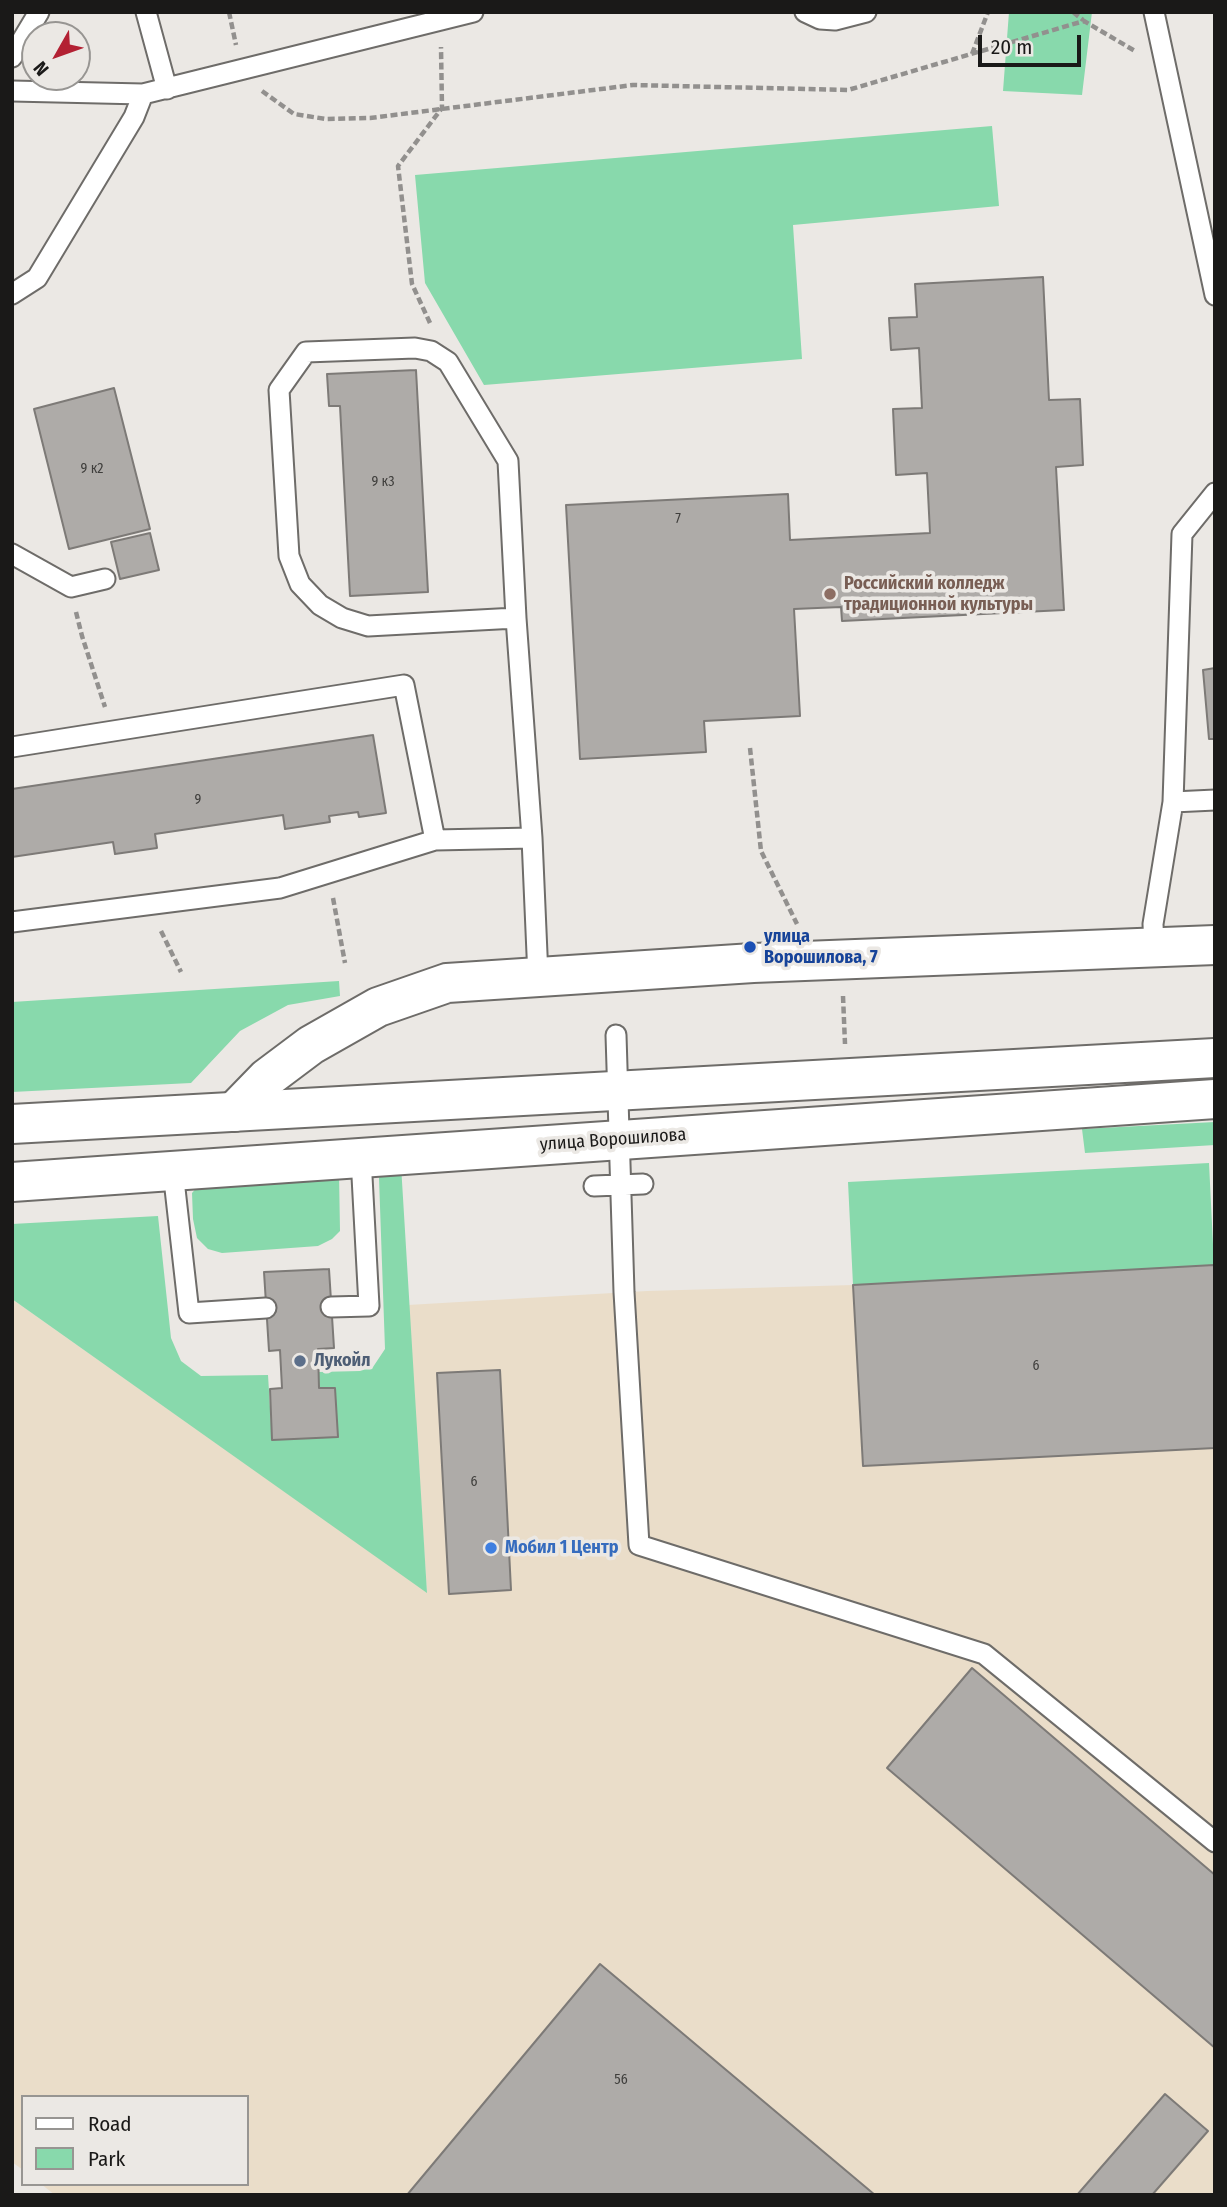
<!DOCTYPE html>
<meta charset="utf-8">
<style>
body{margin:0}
#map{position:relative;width:1227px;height:2207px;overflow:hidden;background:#ebe8e4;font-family:"Fira Sans Condensed",sans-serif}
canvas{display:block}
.frame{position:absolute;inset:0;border:14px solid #1a1918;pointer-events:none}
.legend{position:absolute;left:21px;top:2095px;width:228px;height:91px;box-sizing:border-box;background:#ebe8e4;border:2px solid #979592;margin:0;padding:9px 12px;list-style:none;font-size:21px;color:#1a1918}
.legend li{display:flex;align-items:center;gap:14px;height:35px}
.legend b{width:35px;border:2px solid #979592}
.north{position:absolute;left:21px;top:21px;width:70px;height:70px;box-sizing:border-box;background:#ebe8e4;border:2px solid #979592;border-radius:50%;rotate:230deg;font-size:19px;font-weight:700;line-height:28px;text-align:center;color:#1a1918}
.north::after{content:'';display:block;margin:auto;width:24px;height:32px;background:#b32133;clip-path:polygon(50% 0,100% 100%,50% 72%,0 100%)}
.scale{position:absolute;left:978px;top:35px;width:103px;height:32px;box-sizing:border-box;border:4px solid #1a1918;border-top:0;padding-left:9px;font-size:21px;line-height:24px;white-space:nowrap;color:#1a1918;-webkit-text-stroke:5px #ebe8e4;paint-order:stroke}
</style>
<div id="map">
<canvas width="1227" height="2207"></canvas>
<div class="frame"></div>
<ul class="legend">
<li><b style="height:9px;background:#fff"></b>Road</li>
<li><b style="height:19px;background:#88d9ac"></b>Park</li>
</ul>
<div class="north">N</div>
<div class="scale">20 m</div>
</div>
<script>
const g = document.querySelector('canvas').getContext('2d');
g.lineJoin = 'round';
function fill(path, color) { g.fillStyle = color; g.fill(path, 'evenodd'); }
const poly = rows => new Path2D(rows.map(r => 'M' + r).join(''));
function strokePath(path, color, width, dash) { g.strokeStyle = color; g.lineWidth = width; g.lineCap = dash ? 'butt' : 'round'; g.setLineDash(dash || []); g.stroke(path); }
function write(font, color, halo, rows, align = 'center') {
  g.font = font + ' "Fira Sans Condensed",sans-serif'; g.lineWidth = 7; g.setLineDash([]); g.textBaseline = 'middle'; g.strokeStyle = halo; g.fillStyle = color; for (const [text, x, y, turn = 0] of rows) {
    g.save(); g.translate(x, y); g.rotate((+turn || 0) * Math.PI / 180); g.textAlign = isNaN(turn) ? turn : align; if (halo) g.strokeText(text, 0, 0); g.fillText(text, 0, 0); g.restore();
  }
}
fill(poly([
 [1215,1265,1215,2195,55,2195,41,2184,247,2184,247,2097,23,2097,23,2170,12,2162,12,1299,427,1592,408,1305,647,1291,853,1285]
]), '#eaddc9');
fill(poly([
 [1009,12,1092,12,1082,95,1003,91],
 [992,126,999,206,793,225,802,359,484,385,425,283,415,175],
 [339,981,340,996,288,1005,240,1031,191,1083,12,1092,12,1002],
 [1215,1122,1215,1145,1085,1153,1082,1129],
 [1209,1163,1214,1265,853,1285,848,1182],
 [401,1165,427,1593,12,1299,12,1224,158,1216,171,1338,181,1361,201,1376,268,1375,272,1440,337,1437,335,1388,319,1388,319,1372,360,1371,373,1367,385,1349,379,1178,383,1169],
 [339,1173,340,1231,332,1239,318,1246,222,1253,208,1249,197,1238,193,1219,192,1193,201,1183]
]), '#88d9ac');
const building = poly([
 [1043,277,1049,400,1080,399,1083,465,1056,467,1064,610,842,621,841,607,794,609,800,716,704,721,706,752,580,759,566,505,788,494,790,540,930,533,927,473,896,475,893,409,922,408,919,348,891,350,889,318,917,317,915,284,1043,277],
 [416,370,428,592,350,596,340,406,329,406,327,374,416,370],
 [114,388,150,529,69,549,34,409,114,388],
 [150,533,159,570,120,579,111,542,150,533],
 [1215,668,1215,739,1209,739,1203,670,1215,668],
 [373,735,386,813,359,817,358,812,329,816,330,822,285,829,283,815,155,834,157,848,115,854,113,842,12,857,12,789,373,735],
 [1214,1265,1215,1448,863,1466,853,1285,1214,1265],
 [329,1269,334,1348,318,1349,319,1388,335,1388,338,1437,272,1440,270,1389,282,1388,280,1350,269,1351,264,1272,329,1269],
 [500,1370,511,1590,449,1594,437,1373,500,1370],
 [972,1668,1215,1875,1215,2048,887,1768,972,1668],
 [600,1964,875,2195,407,2195,600,1964],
 [1165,2094,1208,2131,1152,2195,1077,2195,1165,2094]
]);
fill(building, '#aeaba8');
strokePath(building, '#7d7a77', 2);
const lane = poly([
 [146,12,167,89],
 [805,12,820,19,835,20,866,12],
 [1154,12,1215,295],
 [12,57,39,12],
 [12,91,143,94,473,12],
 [12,294,37,278,134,117,143,94],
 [12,554,71,587,105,579],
 [516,618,368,626,342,618,320,605,300,584,289,556,279,390,306,352,415,348,431,351,448,362,508,461,516,618,532,838,538,977],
 [12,747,404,685,435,840,532,838],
 [1173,802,1215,800],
 [12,922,280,888,435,840],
 [1154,947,1153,924,1173,802,1182,534,1215,493],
 [616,1035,624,1292,639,1545,984,1654,1215,1842],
 [173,1171,189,1313,266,1308],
 [594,1186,643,1184],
 [331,1307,369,1306,361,1158]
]);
const street = poly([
 [234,1112,267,1078,311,1045,378,1007,447,983,753,963,1215,945]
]);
const secondary = poly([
 [12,1124,1215,1058],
 [12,1182,1215,1099]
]);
strokePath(lane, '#6e6c69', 23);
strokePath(street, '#6e6c69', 42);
strokePath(secondary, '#6e6c69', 42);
strokePath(poly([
 [229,12,236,45],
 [1073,12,1083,20],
 [972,54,988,12],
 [262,91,294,114,326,119,370,118,633,85,848,90,1084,21,1135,51],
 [430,323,412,284,398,166,442,108,441,47],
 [76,612,82,636,105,707],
 [750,748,761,851,797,924],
 [333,898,345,963],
 [161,931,181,972],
 [843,996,845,1044]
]), '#92908e', 4.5, [7, 3.5]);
strokePath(lane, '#fff', 19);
strokePath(street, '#fff', 38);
strokePath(secondary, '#fff', 38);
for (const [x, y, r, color] of [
 [830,594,7,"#8d6e63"],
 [750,947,7,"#1a4fb4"],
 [300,1361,7,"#5c6f8a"],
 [491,1548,7,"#3f7fe0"]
]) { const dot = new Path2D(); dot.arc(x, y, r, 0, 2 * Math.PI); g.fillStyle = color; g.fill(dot); strokePath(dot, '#ebe8e4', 2.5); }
write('14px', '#3f3e3c', null, [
 ["9 к2",92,469],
 ["9 к3",383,482],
 ["7",678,519],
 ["9",198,800],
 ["6",1036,1366],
 ["6",474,1482],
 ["56",621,2080]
]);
write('bold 18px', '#785e54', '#ebe8e4', [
 ["Российский колледж",844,584],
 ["традиционной культуры",844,605]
], 'left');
write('bold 18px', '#164399', '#ebe8e4', [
 ["улица",764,937],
 ["Ворошилова, 7",764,958]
], 'left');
write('18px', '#1a1918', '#ebe8e4', [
 ["улица Ворошилова",613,1140,-4]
]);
write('bold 18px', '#4e5e75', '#ebe8e4', [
 ["Лукойл",314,1361]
], 'left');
write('bold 18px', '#366cbe', '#ebe8e4', [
 ["Мобил 1 Центр",505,1548]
], 'left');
</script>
